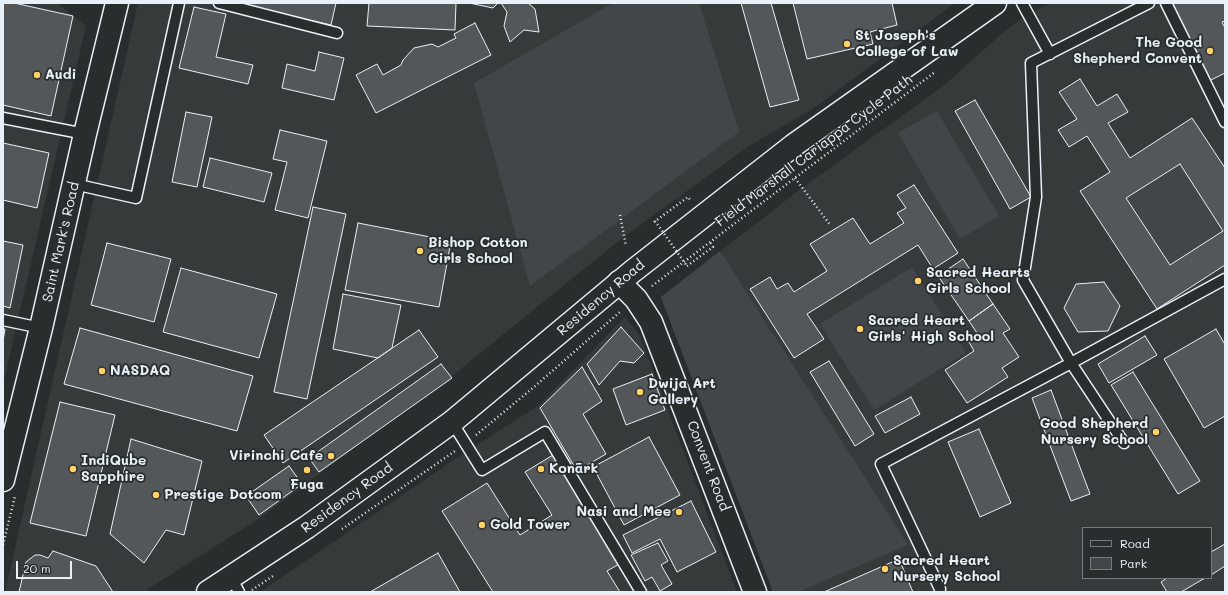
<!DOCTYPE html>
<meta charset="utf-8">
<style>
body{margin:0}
#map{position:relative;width:1228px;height:595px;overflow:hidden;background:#2a2d2e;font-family:Mali,sans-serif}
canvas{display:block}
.frame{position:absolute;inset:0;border:4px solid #e8f1f8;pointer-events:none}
.legend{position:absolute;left:1082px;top:527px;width:130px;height:52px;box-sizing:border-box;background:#2a2d2e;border:1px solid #767b7f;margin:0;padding:5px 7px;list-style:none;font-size:12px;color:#e8f1f8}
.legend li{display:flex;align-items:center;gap:8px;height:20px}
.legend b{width:20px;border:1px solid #767b7f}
.scale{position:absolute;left:16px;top:561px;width:56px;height:18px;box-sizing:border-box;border:2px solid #e8f1f8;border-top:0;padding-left:5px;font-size:12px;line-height:14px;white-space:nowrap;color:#e8f1f8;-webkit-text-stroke:3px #2a2d2e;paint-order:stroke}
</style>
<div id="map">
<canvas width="1228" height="595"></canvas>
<div class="frame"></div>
<ul class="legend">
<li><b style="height:5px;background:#2a2d2e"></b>Road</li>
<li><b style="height:11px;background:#424648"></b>Park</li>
</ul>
<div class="scale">20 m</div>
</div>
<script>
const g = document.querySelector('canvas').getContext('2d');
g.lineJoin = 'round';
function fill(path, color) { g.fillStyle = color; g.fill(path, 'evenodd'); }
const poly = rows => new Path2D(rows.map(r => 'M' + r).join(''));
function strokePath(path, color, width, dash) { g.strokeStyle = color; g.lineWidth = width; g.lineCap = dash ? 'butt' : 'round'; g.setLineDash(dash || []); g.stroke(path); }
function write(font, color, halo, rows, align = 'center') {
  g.font = font + ' Mali,sans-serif'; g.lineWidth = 3.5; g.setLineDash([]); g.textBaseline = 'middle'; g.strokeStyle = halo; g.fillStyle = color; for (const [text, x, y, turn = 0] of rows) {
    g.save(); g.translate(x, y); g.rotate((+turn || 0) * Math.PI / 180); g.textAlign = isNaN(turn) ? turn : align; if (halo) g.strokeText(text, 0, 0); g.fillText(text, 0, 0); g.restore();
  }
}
fill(poly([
 [3,3,57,3,86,26,3,384],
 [138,3,955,3,811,110,749,146,625,236,458,371,257,520,143,592,5,592],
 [1051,3,1225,3,1225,592,773,592,661,297,802,188,942,87,1007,29,1028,14],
 [1083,528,1211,528,1211,578,1083,578],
 [625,317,639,334,737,592,260,592,470,449,538,406]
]), '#363a3b');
fill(poly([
 [613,3,699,3,739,132,530,286,474,83],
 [937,111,999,216,960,239,898,133],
 [1180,164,1223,231,1170,265,1126,198],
 [720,251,908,545,798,592,773,592,661,297],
 [912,267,966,353,874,410,820,324]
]), '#424648');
const building = poly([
 [3,3,14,3,73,16,51,116,3,105,3,3],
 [242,3,336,3,331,25,241,4,242,3],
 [369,3,456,3,455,30,367,26,369,3],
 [469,3,498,3,493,8,469,3],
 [501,3,528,3,535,9,539,32,524,30,510,42,504,26,507,12,501,3],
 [741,3,771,3,799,100,770,107,741,3],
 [793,3,892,3,897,25,870,32,873,44,807,59,793,3],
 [1171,3,1225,3,1225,21,1222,22,1225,28,1225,73,1209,81,1171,3],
 [194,7,226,14,216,57,253,65,248,84,179,68,194,7],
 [475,23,491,55,376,113,356,75,377,64,383,75,401,65,403,60,414,48,432,44,438,47,456,38,454,34,475,23],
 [319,52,344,58,334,100,282,88,287,64,315,71,319,52],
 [1080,79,1097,106,1117,94,1128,112,1108,123,1130,158,1192,118,1225,168,1225,265,1157,309,1080,191,1110,172,1087,136,1069,147,1058,130,1077,119,1059,92,1080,79],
 [1180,164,1223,231,1170,265,1126,198,1180,164],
 [975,100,1031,197,1010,209,955,111,975,100],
 [186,112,212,117,197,187,172,182,186,112],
 [280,130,327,141,308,218,275,210,287,162,273,159,280,130],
 [3,143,49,153,37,208,3,200,3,143],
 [210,158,272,173,264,202,203,187,210,158],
 [914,185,958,253,933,269,918,245,807,314,824,339,794,358,750,289,770,277,777,289,788,283,794,292,827,271,810,244,853,218,870,244,904,223,897,213,906,208,897,195,914,185],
 [313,207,346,214,307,399,274,392,313,207],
 [358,223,451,241,439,307,345,290,358,223],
 [3,241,23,245,10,308,3,306,3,241],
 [107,243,171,259,154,322,91,305,107,243],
 [963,259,993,304,969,321,938,276,963,259],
 [181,268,277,294,259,358,163,332,181,268],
 [1104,282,1120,306,1108,331,1078,332,1064,308,1076,284,1104,282],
 [343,294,401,305,392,348,378,358,333,349,343,294],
 [993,304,1010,329,1003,333,1019,357,1002,368,1008,377,967,403,945,370,974,351,969,342,979,336,969,321,993,304],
 [621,327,644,353,634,363,620,361,599,385,587,364,621,327],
 [80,328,253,376,237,431,64,384,80,328],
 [3,329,5,329,3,341,3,329],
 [1216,329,1224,343,1225,342,1225,416,1204,428,1164,359,1216,329],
 [419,330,438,357,283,463,264,435,419,330],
 [1145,336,1157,355,1109,383,1098,364,1145,336],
 [829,361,874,434,855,446,810,372,829,361],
 [441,364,452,378,319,472,309,458,441,364],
 [582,367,602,401,583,414,606,454,577,471,540,408,582,367],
 [1133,372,1200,481,1178,494,1111,385,1133,372],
 [652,374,665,410,626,425,613,389,652,374],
 [1051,390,1090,494,1071,501,1032,398,1051,390],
 [911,397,920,414,885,433,875,416,911,397],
 [60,402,115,415,86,536,30,523,60,402],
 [979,429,1011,503,980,517,948,442,979,429],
 [649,437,680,495,624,525,593,467,649,437],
 [131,439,202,461,184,535,166,530,144,563,110,534,131,439],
 [553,455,621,563,607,571,620,592,493,592,442,511,487,483,520,535,552,515,525,472,553,455],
 [289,466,302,484,259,515,246,496,289,466],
 [691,501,716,552,677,572,660,539,632,553,623,535,691,501],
 [658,543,668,561,661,565,672,584,660,591,652,577,645,581,631,555,658,543],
 [1225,544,1225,566,1211,575,1211,552,1225,544],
 [53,551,96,566,113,592,19,592,26,562,35,555,40,555,48,558,53,551],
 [438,553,460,592,370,592,438,553],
 [899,559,913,592,824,592,899,559],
 [1167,578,1205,578,1181,592,1167,592,1161,582,1167,578]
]);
fill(building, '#535759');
strokePath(building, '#e8f1f8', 1);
const lane = poly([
 [219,3,337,33],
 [1022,3,1050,54],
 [1166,3,1225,122],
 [3,118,85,134],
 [74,184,136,198,179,3],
 [3,320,41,328],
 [452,422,482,470,545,432,641,592],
 [1124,443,1071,363,1023,280,1036,197,1031,63,1149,3],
 [231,577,239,592],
 [940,589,881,464,1071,363,1225,279]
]);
const secondary = poly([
 [619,282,636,299,651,322,755,592],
 [3,480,41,328,85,134,117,3]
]);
const primary = poly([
 [208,592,307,527,452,422,633,271,794,145,995,3]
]);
strokePath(lane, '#e8f1f8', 13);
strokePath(secondary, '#e8f1f8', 25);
strokePath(primary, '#e8f1f8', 25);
strokePath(poly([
 [795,178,831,226],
 [620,215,626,246],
 [654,222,688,197,691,201],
 [687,266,713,247,710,242],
 [652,286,935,72],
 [476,435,534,387,621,311],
 [342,529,455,451],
 [3,545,15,496],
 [252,590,273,576]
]), '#e8f1f8', 2.5, [1, 3]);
strokePath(lane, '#2a2d2e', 10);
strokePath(secondary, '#2a2d2e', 22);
strokePath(primary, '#2a2d2e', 22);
strokePath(poly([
 [655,221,687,266]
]), '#e8f1f8', 2.5, [1, 3]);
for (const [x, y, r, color] of [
 [847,44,4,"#ffd166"],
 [1210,51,4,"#ffd166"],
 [37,75,4,"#ffd166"],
 [420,251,4,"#ffd166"],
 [918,281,4,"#ffd166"],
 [860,329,4,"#ffd166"],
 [102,371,4,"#ffd166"],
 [640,392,4,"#ffd166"],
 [1156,432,4,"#ffd166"],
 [331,456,4,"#ffd166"],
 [73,469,4,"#ffd166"],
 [541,469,4,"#ffd166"],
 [307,470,4,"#ffd166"],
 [156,495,4,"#ffd166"],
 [679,512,4,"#ffd166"],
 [482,525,4,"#ffd166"],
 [885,569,4,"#ffd166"]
]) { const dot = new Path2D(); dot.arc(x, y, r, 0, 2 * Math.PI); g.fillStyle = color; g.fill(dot); strokePath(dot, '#2a2d2e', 1.5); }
write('bold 14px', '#e8f1f8', '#2a2d2e', [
 ["St Joseph's",855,36],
 ["College of Law",855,52],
 ["The Good",1202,43,"right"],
 ["Shepherd Convent",1202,59,"right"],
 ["Audi",45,75],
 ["Bishop Cotton",428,243],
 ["Girls School",428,259],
 ["Sacred Hearts",926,273],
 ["Girls School",926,289],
 ["Sacred Heart",868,321],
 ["Girls' High School",868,337],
 ["NASDAQ",110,371],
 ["Dwija Art",648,384],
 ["Gallery",648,400],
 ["Good Shepherd",1148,424,"right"],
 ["Nursery School",1148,440,"right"],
 ["Virinchi Cafe",323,456,"right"],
 ["IndiQube",81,461],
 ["Sapphire",81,477],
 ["Konārk",549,469],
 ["Fuga",307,485,"center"],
 ["Prestige Dotcom",164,495],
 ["Nasi and Mee",671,512,"right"],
 ["Gold Tower",490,525],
 ["Sacred Heart",893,561],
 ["Nursery School",893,577]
], 'left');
write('14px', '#e8f1f8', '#2a2d2e', [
 ["Field Marshall Cariappa Cycle Path",814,151,-37],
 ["Saint Mark's Road",61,242,-77],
 ["Residency Road",601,298,-40],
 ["Convent Road",708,466,69],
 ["Residency Road",347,498,-36]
]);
</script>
